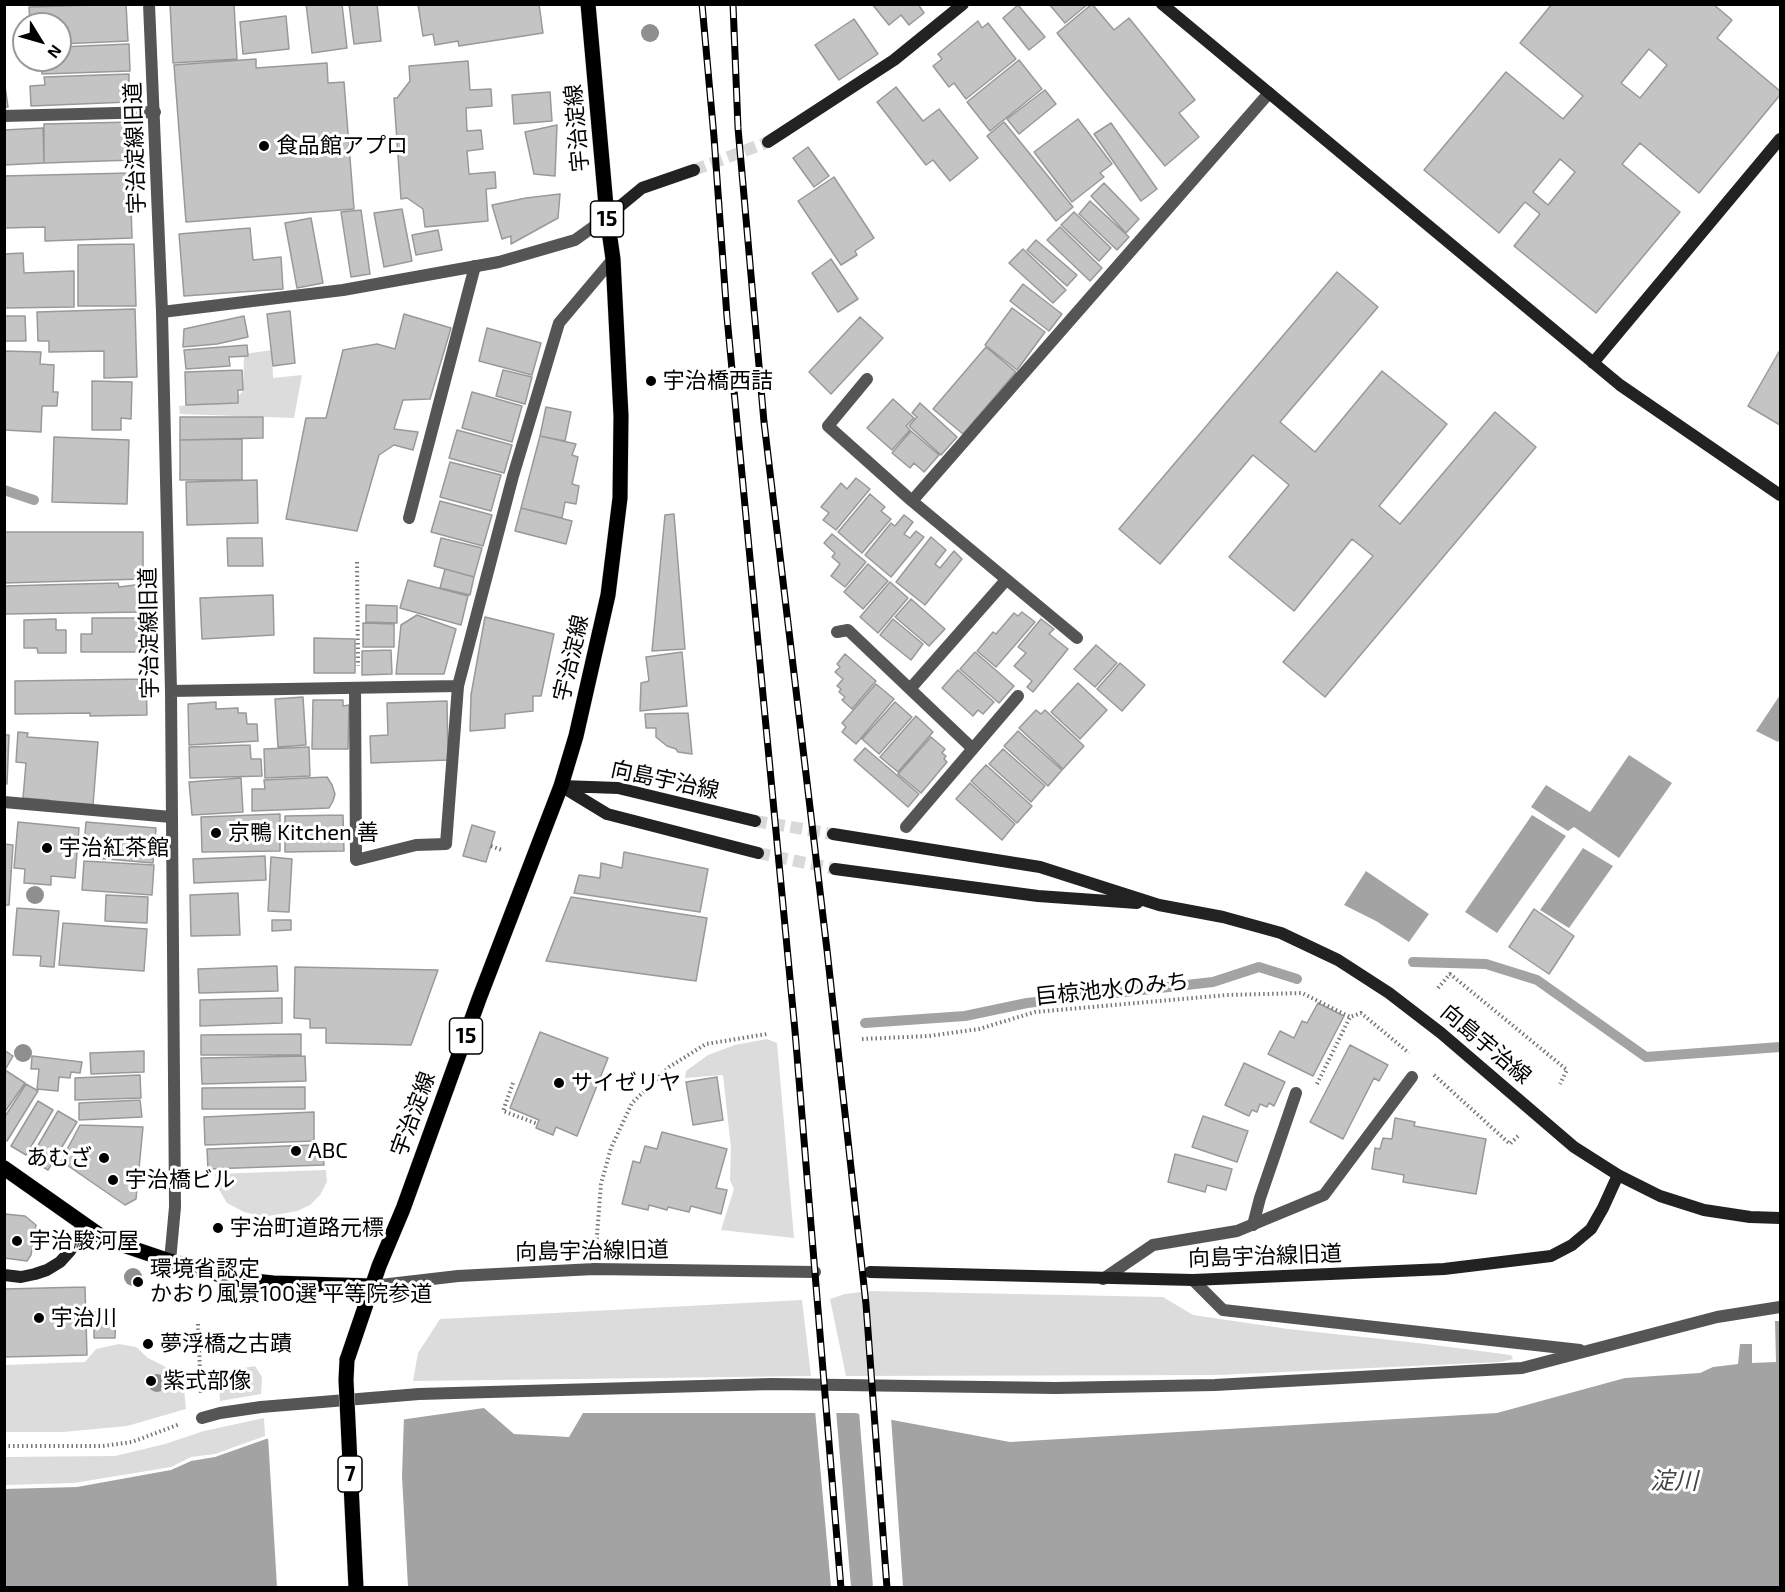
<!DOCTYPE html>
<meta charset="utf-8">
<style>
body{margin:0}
#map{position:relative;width:1785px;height:1592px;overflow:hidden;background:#fff;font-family:"Exo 2",sans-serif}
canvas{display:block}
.frame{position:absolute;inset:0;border:6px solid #000;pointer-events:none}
.north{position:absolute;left:12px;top:12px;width:60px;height:60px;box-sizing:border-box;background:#fff;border:2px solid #999;border-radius:50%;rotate:127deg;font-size:16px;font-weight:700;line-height:24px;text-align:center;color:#000}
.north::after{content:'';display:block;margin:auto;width:21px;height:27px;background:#000;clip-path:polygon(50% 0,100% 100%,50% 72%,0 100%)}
</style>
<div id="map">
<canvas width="1785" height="1592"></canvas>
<div class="frame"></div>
<div class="north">N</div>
</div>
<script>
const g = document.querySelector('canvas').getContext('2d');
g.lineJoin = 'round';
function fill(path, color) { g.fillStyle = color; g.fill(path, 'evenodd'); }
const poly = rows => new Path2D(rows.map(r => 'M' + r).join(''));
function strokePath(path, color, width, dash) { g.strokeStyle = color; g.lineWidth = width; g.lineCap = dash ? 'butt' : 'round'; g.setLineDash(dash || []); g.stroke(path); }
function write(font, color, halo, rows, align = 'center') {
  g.font = font + ' "Exo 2","Noto Sans JP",sans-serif'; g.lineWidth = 6; g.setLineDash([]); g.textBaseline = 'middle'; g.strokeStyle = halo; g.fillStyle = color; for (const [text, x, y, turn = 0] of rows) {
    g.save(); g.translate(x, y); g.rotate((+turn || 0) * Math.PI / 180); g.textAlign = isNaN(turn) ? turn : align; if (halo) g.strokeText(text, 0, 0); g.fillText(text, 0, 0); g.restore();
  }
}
fill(poly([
 [272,350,273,378,302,375,294,418,180,414,179,406,234,400,243,391,244,354],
 [767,1039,777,1043,794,1238,721,1230,734,1189,730,1180,731,1148,723,1075,685,1078,686,1071,708,1055,735,1045],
 [326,1170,327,1182,320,1195,310,1205,297,1211,269,1216,256,1215,244,1212,227,1203,217,1186,215,1174],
 [869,1291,1163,1297,1193,1315,1288,1329,1418,1343,1511,1355,1513,1359,1501,1362,1218,1375,846,1376,830,1299,845,1294],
 [802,1300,811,1376,413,1381,418,1353,440,1319],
 [119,1344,136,1347,148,1358,164,1366,184,1389,186,1409,127,1426,63,1432,5,1432,5,1365,85,1362,96,1349],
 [255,1366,262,1377,261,1394,220,1401,219,1385,222,1372],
 [264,1418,265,1436,215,1454,191,1457,171,1467,74,1483,5,1485,5,1457,115,1456,165,1444,204,1431]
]), '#dcdcdc');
fill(poly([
 [1780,695,1780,738,1778,742,1756,731],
 [1629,755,1672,783,1619,858,1574,827,1568,831,1531,807,1546,785,1590,812],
 [1532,815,1566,836,1497,933,1465,912],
 [1583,848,1613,866,1569,928,1540,910],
 [1366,871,1429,914,1409,942,1376,921,1344,905],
 [1775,1321,1780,1321,1780,1587,5,1587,4,1489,77,1487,171,1470,191,1461,215,1457,266,1439,484,1408,514,1434,569,1437,583,1413,855,1413,1010,1442,1497,1413,1625,1378,1700,1373,1713,1367,1738,1364,1740,1344,1752,1344,1752,1363,1776,1362]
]), '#a3a3a3');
fill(poly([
 [815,1410,836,1410,851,1587,831,1587],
 [859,1411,891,1417,903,1587,873,1587],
 [404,1416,402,1476,408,1587,277,1587,268,1436]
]), '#fff');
strokePath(poly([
 [4,490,34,500],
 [1413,962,1486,964,1537,980,1646,1057,1780,1047],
 [865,1023,965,1016,1027,1003,1213,982,1259,967,1297,979]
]), '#a3a3a3', 10);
const building = poly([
 [126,4,128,41,60,44,60,24,30,24,29,7,126,4],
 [170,4,234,4,237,59,173,63,170,4],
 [306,4,342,4,347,48,312,53,306,4],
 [349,4,377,4,381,41,354,44,349,4],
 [418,4,539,4,543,33,459,46,458,41,435,45,433,34,423,36,418,4],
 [872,4,918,4,924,13,909,25,901,15,889,25,872,4],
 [1049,4,1088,4,1065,23,1049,4],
 [1092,4,1114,30,1129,18,1195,100,1179,113,1199,137,1165,166,1057,33,1092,4],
 [1552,4,1713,4,1732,20,1717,38,1780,91,1780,95,1699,193,1640,143,1622,164,1680,212,1596,313,1514,246,1540,214,1525,202,1499,233,1424,170,1506,72,1563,119,1583,96,1520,43,1552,4],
 [1649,49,1667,65,1640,98,1621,83,1649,49],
 [1560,159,1575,172,1548,205,1533,192,1560,159],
 [1018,5,1045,37,1029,50,1003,18,1018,5],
 [286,16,289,49,243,54,240,22,286,16],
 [854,19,878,54,839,80,815,45,854,19],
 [978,21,982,28,988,23,1016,59,966,99,954,83,949,87,933,66,942,59,938,54,978,21],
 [129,44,130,71,42,74,41,60,60,60,60,47,129,44],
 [256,59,256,68,327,63,328,83,344,82,354,209,186,222,174,65,256,59],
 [1019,60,1042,89,990,131,967,102,1019,60],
 [468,61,470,90,491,89,492,106,466,108,467,131,481,130,483,149,467,151,469,174,495,172,496,188,486,189,488,221,425,227,423,209,407,198,401,199,394,98,397,98,410,81,409,66,468,61],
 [129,74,129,102,31,106,30,86,45,85,44,77,129,74],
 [4,79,8,107,4,107,4,79],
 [896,87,923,121,939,109,978,158,950,181,933,160,926,165,877,102,896,87],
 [1045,90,1056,104,1019,134,1007,119,1045,90],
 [550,92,552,121,514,124,512,95,550,92],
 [1078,119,1112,164,1100,173,1104,177,1072,202,1034,152,1078,119],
 [132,122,133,160,44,163,44,124,132,122],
 [1004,122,1073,207,1056,221,987,136,1004,122],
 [1111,123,1157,189,1141,201,1094,134,1111,123],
 [557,125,555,176,534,174,525,132,557,125],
 [43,128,44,163,4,165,4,130,43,128],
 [808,147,829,176,814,187,793,158,808,147],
 [130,173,132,238,45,241,45,227,4,228,4,176,130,173],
 [834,177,874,238,855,251,857,255,841,265,798,201,834,177],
 [1104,183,1139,219,1126,233,1091,196,1104,183],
 [560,194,558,218,511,244,511,236,502,239,492,205,526,198,560,194],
 [1090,201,1129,237,1117,250,1079,214,1090,201],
 [402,209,412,261,384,267,374,213,402,209],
 [361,210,370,274,351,277,341,212,361,210],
 [1074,212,1111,248,1099,261,1061,225,1074,212],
 [311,218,323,283,297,288,285,223,311,218],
 [1060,227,1102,268,1090,281,1047,240,1060,227],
 [250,228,253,260,281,257,283,289,184,296,179,234,250,228],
 [438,230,442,250,416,255,412,235,438,230],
 [1036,240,1077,275,1067,286,1027,250,1036,240],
 [134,244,136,306,78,306,78,245,134,244],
 [1023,249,1066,290,1053,303,1009,263,1023,249],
 [23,253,24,273,74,271,74,307,4,308,4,254,23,253],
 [831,259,858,299,838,312,812,273,831,259],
 [1337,272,1378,307,1280,422,1315,452,1382,371,1447,424,1379,506,1400,524,1495,412,1536,447,1325,697,1283,662,1373,556,1352,539,1294,611,1229,557,1289,485,1253,455,1160,564,1119,529,1337,272],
 [1023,284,1062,314,1049,331,1010,301,1023,284],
 [1012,308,1045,332,1017,370,985,345,1012,308],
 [135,309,137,377,104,378,104,351,49,352,49,341,38,341,37,312,135,309],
 [290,311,295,363,273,366,267,314,290,311],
 [404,314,451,328,430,399,403,400,394,429,418,432,413,450,394,445,379,455,357,531,286,519,306,418,326,418,343,350,377,344,395,349,404,314],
 [4,316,25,316,26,341,4,341,4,316],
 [244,316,248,337,217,344,183,347,184,329,244,316],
 [860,317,883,338,831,394,809,372,860,317],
 [487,328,541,343,532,375,479,361,487,328],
 [247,345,248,356,229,357,230,366,186,369,184,350,247,345],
 [986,347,1016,372,963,434,933,409,986,347],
 [1780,350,1780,425,1748,406,1780,350],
 [4,351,41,352,40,364,54,365,53,392,58,392,57,406,42,406,41,432,4,430,4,351],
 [242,370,243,390,238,390,238,403,186,405,185,372,242,370],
 [503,370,532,377,525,404,496,396,503,370],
 [92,381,132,382,131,419,121,418,121,430,92,430,92,381],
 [472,392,522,406,512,442,462,428,472,392],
 [893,399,914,418,906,426,910,430,892,450,867,428,893,399],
 [920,403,957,437,941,455,909,426,917,417,912,413,920,403],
 [546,407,571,412,565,441,540,436,546,407],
 [180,417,263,417,263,438,180,440,180,417],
 [457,430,512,445,504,473,449,458,457,430],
 [911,431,939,455,924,472,914,463,910,468,892,453,911,431],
 [540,436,576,444,572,455,578,457,572,484,579,486,576,504,565,502,562,518,521,508,540,436],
 [54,437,129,440,127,504,52,502,54,437],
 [242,439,242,480,180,480,180,440,242,439],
 [450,462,501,475,491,511,440,497,450,462],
 [856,478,870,489,836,530,823,520,829,513,821,507,841,483,847,489,856,478],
 [257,480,258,523,187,525,186,482,257,480],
 [870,494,885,507,881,511,891,519,862,553,838,532,870,494],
 [440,501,492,515,483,546,431,532,440,501],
 [521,508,572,521,566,544,515,531,521,508],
 [674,514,685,649,652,651,665,515,674,514],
 [904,515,913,522,904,534,910,538,916,531,924,537,891,577,865,555,891,523,895,526,904,515],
 [4,532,143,532,143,579,4,583,4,532],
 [832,534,866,562,845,587,831,576,840,564,832,557,835,553,824,543,832,534],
 [931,537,946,550,935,564,940,568,954,551,962,559,925,605,896,582,931,537],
 [227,538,262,538,263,566,228,566,227,538],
 [441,538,482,548,474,577,434,566,441,538],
 [868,564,888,581,863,609,844,592,868,564],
 [445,569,474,577,470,595,440,588,445,569],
 [408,580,468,596,461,625,400,608,408,580],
 [890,582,908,598,878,633,860,617,890,582],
 [118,583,119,587,143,584,143,612,4,614,4,586,118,583],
 [273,595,274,635,202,639,200,598,273,595],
 [911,599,945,629,929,646,895,617,911,599],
 [366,605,397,606,397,623,366,622,366,605],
 [1022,612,1035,622,996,667,977,651,993,632,996,634,1014,613,1018,616,1022,612],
 [417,615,456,629,444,674,396,674,401,625,417,615],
 [485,617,554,634,541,696,533,696,533,711,505,714,505,728,470,731,471,695,485,617],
 [92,618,141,618,140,652,81,652,81,634,92,634,92,618],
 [56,619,56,630,66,630,66,653,38,653,37,648,24,648,24,620,56,619],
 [893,619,923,644,911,660,880,635,893,619],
 [1041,619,1054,629,1049,634,1068,649,1033,692,1027,687,1032,681,1014,666,1026,653,1018,647,1041,619],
 [363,623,394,624,394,647,363,647,363,623],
 [314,638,355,639,355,673,314,673,314,638],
 [1096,645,1117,663,1095,687,1074,669,1096,645],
 [391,650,392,674,362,675,362,651,391,650],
 [682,652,687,706,640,711,641,683,649,681,646,657,682,652],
 [975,652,1014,686,999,703,960,669,975,652],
 [845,654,876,681,852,709,842,700,845,697,839,692,841,689,837,686,843,679,835,672,840,667,837,664,845,654],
 [1120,663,1145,685,1122,711,1097,689,1120,663],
 [958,670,994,702,983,714,978,710,973,716,942,688,958,670],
 [146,679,147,715,90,716,90,713,15,714,15,681,146,679],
 [1078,683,1107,710,1080,739,1051,712,1078,683],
 [876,684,894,699,856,744,842,732,846,727,842,723,876,684],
 [303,697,306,745,278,747,275,699,303,697],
 [313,700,343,700,343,706,349,705,348,749,312,749,313,700],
 [447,701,448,760,371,763,370,736,388,735,387,703,447,701],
 [216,702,216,709,238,708,238,713,246,713,247,724,257,724,258,741,189,745,188,704,216,702],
 [895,702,912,717,879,754,862,739,895,702],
 [1036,710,1041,714,1045,710,1084,746,1063,769,1019,728,1036,710],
 [688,713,692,754,678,752,676,749,667,746,656,737,656,728,646,728,645,714,688,713],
 [916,716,933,732,898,772,880,757,916,716],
 [1018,731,1062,770,1048,786,1004,746,1018,731],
 [18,732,28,733,27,737,98,742,93,805,48,805,49,800,23,798,26,763,16,762,18,732],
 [4,735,9,735,7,784,4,784,4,735],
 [931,737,945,749,942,753,946,756,944,759,947,762,921,793,898,774,931,737],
 [250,745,251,759,261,759,262,776,190,778,189,747,250,745],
 [309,747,310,776,265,778,264,749,309,747],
 [865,748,919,794,908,807,854,760,865,748],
 [1003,749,1045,786,1031,802,989,764,1003,749],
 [986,765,1032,806,1017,823,971,781,986,765],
 [327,777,332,785,335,794,333,801,329,808,252,811,252,789,265,789,264,780,327,777],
 [241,778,243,812,192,815,189,782,241,778],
 [970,783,1015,824,1002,840,956,799,970,783],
 [280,814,280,851,202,852,201,817,280,814],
 [343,815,344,851,285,852,285,816,343,815],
 [18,822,79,828,75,878,51,876,51,885,24,883,25,869,14,868,18,822],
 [86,822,156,828,153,863,83,857,86,822],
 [472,825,495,832,486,862,463,856,472,825],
 [4,844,13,845,9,905,4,905,4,844],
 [624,852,708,869,700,912,574,893,579,875,600,878,601,863,622,868,624,852],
 [265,856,266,880,194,883,193,859,265,856],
 [271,857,292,859,289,912,268,911,271,857],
 [84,861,154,865,152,895,82,890,84,861],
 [238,893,240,935,191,936,190,895,238,893],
 [106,895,148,897,147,923,105,921,106,895],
 [571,897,707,918,696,981,546,961,571,897],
 [17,908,59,911,54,967,40,966,41,956,13,955,17,908],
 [1534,909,1574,936,1549,974,1509,947,1534,909],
 [272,920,291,920,291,930,272,931,272,920],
 [63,923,147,929,144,971,59,965,63,923],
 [277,966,278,991,199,993,198,969,277,966],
 [295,967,438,970,411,1045,326,1043,326,1028,310,1028,310,1019,294,1018,295,967],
 [282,998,282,1023,200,1026,200,1000,282,998],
 [1318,1003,1344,1016,1313,1076,1268,1054,1280,1031,1294,1038,1302,1021,1307,1023,1318,1003],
 [540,1032,608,1058,577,1136,556,1127,553,1135,536,1128,539,1120,510,1108,540,1032],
 [301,1034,301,1055,201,1055,201,1035,301,1034],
 [1350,1045,1388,1065,1379,1081,1374,1078,1343,1139,1310,1122,1350,1045],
 [4,1050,13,1056,5,1070,25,1083,4,1113,4,1050],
 [144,1051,144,1072,91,1074,90,1053,144,1051],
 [32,1056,82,1062,80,1073,71,1072,70,1078,59,1077,58,1091,37,1089,39,1069,31,1069,32,1056],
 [305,1056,306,1081,202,1084,201,1058,305,1056],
 [1244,1063,1285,1082,1274,1106,1269,1103,1267,1107,1260,1104,1257,1112,1252,1110,1249,1116,1225,1105,1244,1063],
 [140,1075,141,1098,75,1100,75,1078,140,1075],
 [717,1077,723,1120,693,1125,686,1082,717,1077],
 [26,1084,38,1091,7,1141,4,1140,4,1118,26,1084],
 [305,1087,305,1109,202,1109,202,1088,305,1087],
 [140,1100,142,1117,79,1120,79,1103,140,1100],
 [38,1101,53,1110,26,1155,11,1146,38,1101],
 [58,1111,77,1122,48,1170,30,1159,58,1111],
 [314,1112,314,1141,205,1145,204,1117,314,1112],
 [1203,1116,1248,1131,1237,1162,1192,1147,1203,1116],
 [1395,1118,1415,1122,1414,1126,1486,1139,1476,1194,1403,1182,1404,1175,1372,1169,1375,1148,1380,1149,1383,1138,1392,1139,1395,1118],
 [80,1125,143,1127,136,1199,125,1205,61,1161,80,1125],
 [662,1132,727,1149,716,1188,727,1190,721,1214,691,1206,689,1212,668,1207,667,1210,649,1205,648,1210,622,1204,633,1161,640,1163,645,1146,657,1149,662,1132],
 [314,1145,315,1153,323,1153,324,1165,208,1169,207,1149,314,1145],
 [1175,1154,1232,1169,1226,1190,1207,1185,1205,1192,1168,1182,1175,1154],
 [5,1214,25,1216,36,1225,31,1255,27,1261,4,1258,5,1214],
 [85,1287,87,1355,4,1357,4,1289,85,1287],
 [94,1312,116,1313,115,1338,94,1338,94,1312]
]);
fill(building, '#c4c4c4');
strokePath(building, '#999', 1.5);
strokePath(poly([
 [694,170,768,142],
 [755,821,833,834],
 [758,853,835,869]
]), '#d9d9d9', 12, [12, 6]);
const primary = poly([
 [4,1168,105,1239,170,1261,235,1279,273,1283,372,1286],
 [347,1360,379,1266,403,1209,479,999,561,786,576,736,608,595,620,498,621,416,613,259,607,217,588,4]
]);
strokePath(primary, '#dbdbdb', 16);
strokePath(poly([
 [357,562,358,666],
 [491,846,502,850],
 [1438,988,1450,974,1567,1070,1560,1084],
 [862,1039,929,1036,979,1029,1035,1012,1227,995,1302,993,1350,1017,1361,1013,1409,1053],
 [1434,1075,1510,1144,1518,1136],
 [513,1083,503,1111,538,1124],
 [1317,1084,1350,1017],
 [596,1248,601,1184,611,1148,632,1103,669,1067,706,1044,767,1034],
 [198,1324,201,1395],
 [4,1446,103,1446,132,1442,180,1424]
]), '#777', 4, [1.5, 3]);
strokePath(poly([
 [4,116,155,112],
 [409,518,475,266],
 [837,632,848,630,972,748],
 [355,688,356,860,416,845,446,844,458,686],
 [910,689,1006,580],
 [4,802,171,817],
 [906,827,1018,696],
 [1193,1280,1223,1310,1580,1350],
 [372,1286,458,1276,594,1269,815,1272],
 [202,1418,220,1413,261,1407,419,1394,772,1384,1056,1388,1215,1385,1522,1368,1717,1317,1780,1307]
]), '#555', 12);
strokePath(poly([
 [149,4,162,312,171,691,175,1207,170,1261],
 [162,312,343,290,499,262,575,240,607,217],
 [867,379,828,426,912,501,1077,638],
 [912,501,1269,93],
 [171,691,458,686,513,476,559,323,613,259],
 [1253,1225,1260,1198,1296,1093],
 [1103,1279,1153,1245,1237,1231,1324,1195,1412,1077]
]), '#555', 12);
strokePath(poly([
 [1162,4,1620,385,1780,495],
 [768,142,894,60,963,4],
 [607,217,642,188,694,170],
 [1593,363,1780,139],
 [561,786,607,814,758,853],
 [562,786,618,788,755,821],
 [833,834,1040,867,1159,905,1223,917,1281,933,1338,960,1389,993,1441,1033,1574,1147,1618,1175,1660,1196,1704,1210,1750,1217,1780,1218],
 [835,869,1038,896,1137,903],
 [870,1272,1193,1280,1444,1269,1551,1256,1572,1245,1591,1229,1603,1208,1618,1175],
 [4,1275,21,1277,35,1274,47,1270,60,1262,70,1251,80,1234,81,1222]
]), '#222', 12);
strokePath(primary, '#000', 15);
const rail = poly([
 [702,4,714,137,727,317,795,1031,841,1588],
 [733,4,738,128,764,422,827,950,866,1304,887,1588]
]);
strokePath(rail, '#000', 7);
strokePath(rail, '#fff', 4.5, [14]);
const primaryBridge = poly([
 [347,1360,346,1380,356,1588]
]);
strokePath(primaryBridge, '#dbdbdb', 16, []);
strokePath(primaryBridge, '#000', 15);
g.fillStyle = '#8f8f8f';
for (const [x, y] of [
 [650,33],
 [35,895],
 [23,1053],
 [133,1277],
 [157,1383]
]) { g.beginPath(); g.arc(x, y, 9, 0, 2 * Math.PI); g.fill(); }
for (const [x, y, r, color] of [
 [264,146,6,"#000"],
 [651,381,6,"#000"],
 [216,833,6,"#000"],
 [47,848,6,"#000"],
 [559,1083,6,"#000"],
 [296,1151,6,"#000"],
 [104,1158,6,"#000"],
 [113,1180,6,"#000"],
 [218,1228,6,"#000"],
 [17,1241,6,"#000"],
 [138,1282,6,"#000"],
 [39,1318,6,"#000"],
 [148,1344,6,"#000"],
 [151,1381,6,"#000"]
]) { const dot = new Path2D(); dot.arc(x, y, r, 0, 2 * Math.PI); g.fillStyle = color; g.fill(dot); strokePath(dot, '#fff', 2); }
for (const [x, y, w] of [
 [607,219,33],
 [466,1036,33],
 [350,1474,24]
]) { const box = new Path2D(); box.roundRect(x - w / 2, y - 18, w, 36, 4.5); g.fillStyle = '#fff'; g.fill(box); strokePath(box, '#000', 1.5); }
write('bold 21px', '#000', null, [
 ["15",607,219],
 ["15",466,1036],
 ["7",350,1474]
]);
write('22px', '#000', '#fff', [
 ["宇治淀線",577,128,-95],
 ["宇治淀線旧道",135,148,-92],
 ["宇治淀線旧道",149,633,-91],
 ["宇治淀線",571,658,-77],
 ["向島宇治線",665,780,12],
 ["巨椋池水のみち",1112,989,-6],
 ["向島宇治線",1486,1044,40],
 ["宇治淀線",413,1114,-70],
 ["向島宇治線旧道",592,1251,-1],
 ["向島宇治線旧道",1265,1256,-2]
]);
write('22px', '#000', '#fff', [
 ["食品館アプロ",276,146],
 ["宇治橋西詰",663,381],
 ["京鴨 Kitchen 善",228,833],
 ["宇治紅茶館",59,848],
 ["サイゼリヤ",571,1083],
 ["ABC",308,1151],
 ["あむざ",92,1158,"right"],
 ["宇治橋ビル",125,1180],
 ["宇治町道路元標",230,1228],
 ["宇治駿河屋",29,1241],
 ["環境省認定",150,1269],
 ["かおり風景100選 平等院参道",150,1294],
 ["宇治川",51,1318],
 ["夢浮橋之古蹟",160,1344],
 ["紫式部像",163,1381]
], 'left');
write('italic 24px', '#444', '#fff', [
 ["淀川",1674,1481]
]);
</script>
